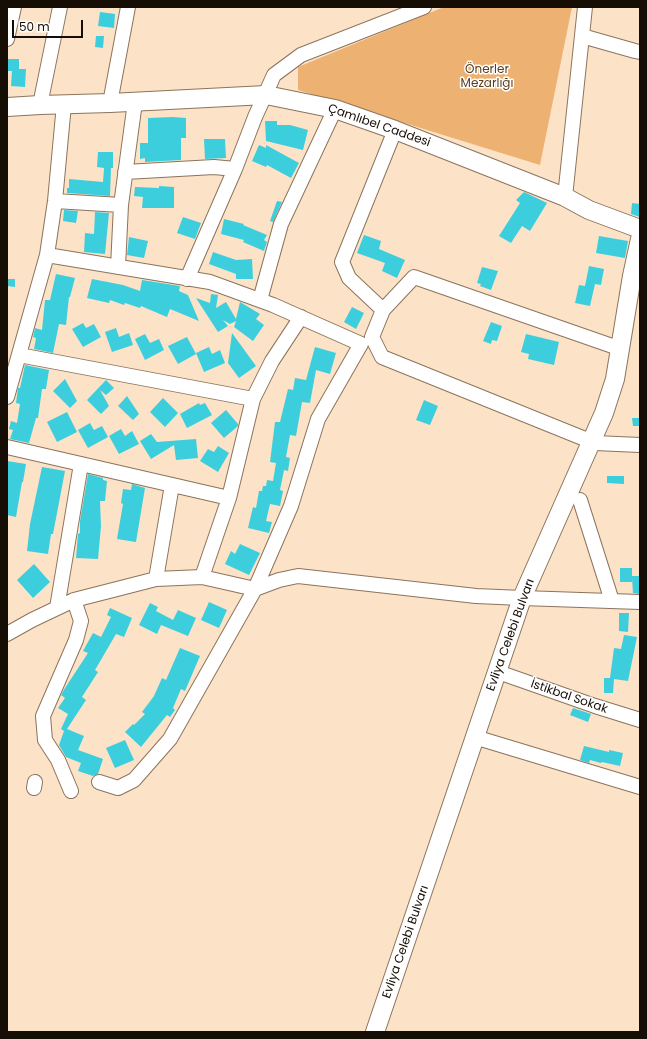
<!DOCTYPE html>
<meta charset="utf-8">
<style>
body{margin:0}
#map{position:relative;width:647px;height:1039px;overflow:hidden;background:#fce2c7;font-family:Poppins,sans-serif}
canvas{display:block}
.frame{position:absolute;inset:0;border:8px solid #160d05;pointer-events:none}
.scale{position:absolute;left:12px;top:20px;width:71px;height:18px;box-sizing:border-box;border:2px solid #160d05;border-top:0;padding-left:5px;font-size:12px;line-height:14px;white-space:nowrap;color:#160d05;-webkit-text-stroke:3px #fff;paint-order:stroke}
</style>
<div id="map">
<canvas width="647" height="1039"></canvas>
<div class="frame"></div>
<div class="scale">50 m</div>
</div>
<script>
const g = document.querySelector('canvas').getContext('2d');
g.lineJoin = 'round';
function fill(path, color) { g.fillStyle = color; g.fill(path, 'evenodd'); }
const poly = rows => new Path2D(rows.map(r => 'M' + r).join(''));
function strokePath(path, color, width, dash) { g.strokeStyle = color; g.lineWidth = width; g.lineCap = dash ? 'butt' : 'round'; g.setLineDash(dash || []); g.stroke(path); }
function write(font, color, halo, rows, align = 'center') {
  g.font = font + ' Poppins,sans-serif'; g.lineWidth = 3; g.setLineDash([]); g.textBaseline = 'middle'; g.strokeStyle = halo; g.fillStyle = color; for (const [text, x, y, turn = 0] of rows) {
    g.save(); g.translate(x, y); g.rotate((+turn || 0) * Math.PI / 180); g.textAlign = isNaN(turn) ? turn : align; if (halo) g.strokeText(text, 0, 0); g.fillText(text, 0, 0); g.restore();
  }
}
fill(poly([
 [444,7,572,7,540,165,298,90,298,67]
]), '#edb271');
fill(poly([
 [100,12,115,14,114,28,98,26],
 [96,36,104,36,103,48,95,47],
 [7,59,19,59,19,69,26,69,25,87,11,86,12,71,7,71],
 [172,117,186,118,186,138,181,138,181,160,145,162,145,158,140,159,140,143,148,143,148,118],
 [265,121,277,121,277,125,290,125,308,130,303,150,266,141],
 [204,139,225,139,226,158,205,159],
 [259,145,266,148,266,145,299,163,291,178,267,165,266,167,252,161],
 [98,152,113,152,113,168,111,168,110,196,67,193,67,188,69,188,69,179,103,182,104,168,97,167],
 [159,186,174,187,174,208,142,208,143,197,134,196,135,187,159,188],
 [524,192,547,203,530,231,522,226,511,243,499,236,520,203,516,200],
 [277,201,282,202,273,222,270,221],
 [632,203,640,204,640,217,631,214],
 [64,210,78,211,76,223,63,221],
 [95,212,109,213,105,254,84,252,85,233,94,234],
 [183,217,201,223,195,239,177,233],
 [224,219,244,224,243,225,267,235,264,240,267,242,264,251,243,242,244,240,221,234],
 [364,235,381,241,379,249,405,260,397,278,382,271,385,263,357,253],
 [599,236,628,241,625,258,596,253],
 [129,237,148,241,144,258,127,255],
 [213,252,236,260,252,259,253,279,236,279,236,274,209,264],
 [589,266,604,269,601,285,595,284,590,306,575,303,579,285,585,286],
 [482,267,498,271,491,290,480,286,481,284,477,283],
 [56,274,75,278,70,297,69,297,66,325,59,324,53,353,34,349,36,338,33,337,35,328,42,330,45,300,50,300],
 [7,279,15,279,15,287,7,286],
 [92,279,123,285,140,291,142,280,180,286,179,291,188,295,199,321,170,309,167,317,141,306,140,308,125,303,124,305,110,300,109,303,87,298],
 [211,294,218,295,216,308,226,302,236,319,240,302,260,314,256,319,264,325,253,341,234,327,236,321,230,324,223,320,228,326,218,332,196,298,210,303],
 [352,307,364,313,356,329,344,322],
 [491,322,502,326,497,341,492,340,491,344,483,341],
 [83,323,86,328,94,324,101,337,83,347,72,329],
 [116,328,119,337,129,333,133,345,112,352,105,332],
 [232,333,256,366,239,378,228,363],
 [145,334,150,343,159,339,164,350,145,360,135,339],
 [526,334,559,342,554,365,528,359,529,354,521,352],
 [187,337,196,354,178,364,168,346],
 [209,347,212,354,220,350,225,363,204,372,196,353],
 [315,347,336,353,330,374,316,370,310,403,302,402,296,436,290,435,286,457,290,458,288,471,284,470,280,490,283,491,280,506,270,504,266,521,272,522,269,533,248,528,253,507,256,508,259,491,262,491,263,486,266,486,267,480,273,481,276,463,270,462,275,422,280,422,288,389,293,390,295,378,306,380],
 [25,365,49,370,46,389,42,389,38,418,36,418,29,443,10,439,13,430,9,429,11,421,17,423,20,404,16,403,18,388,20,388],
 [65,379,77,401,70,408,53,391],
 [106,380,114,388,106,395,100,390,109,406,101,414,87,400],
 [127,396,139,414,133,420,118,406],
 [163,398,178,413,165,427,150,412],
 [424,400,438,406,430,425,416,420],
 [199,403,200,405,205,403,212,415,187,428,180,414],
 [226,410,238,424,238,426,224,438,211,423],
 [67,412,77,432,57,442,47,422],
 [632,418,640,418,640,426,633,426],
 [90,423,94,430,102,426,108,437,88,448,78,430],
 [121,429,125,436,132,431,139,444,119,454,109,436],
 [151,434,157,442,196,439,198,458,176,460,174,445,151,459,140,441],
 [218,446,229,453,218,472,200,461,208,449,214,452],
 [7,461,26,464,23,482,22,482,16,517,7,515],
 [42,467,65,471,53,534,51,534,48,554,27,551,30,524],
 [88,474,103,478,103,480,107,481,105,501,100,501,101,526,98,559,76,558,78,534,80,533,80,521],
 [607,476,624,476,624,484,607,483],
 [132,484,145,488,136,542,117,539,123,504,121,503,123,489,131,490],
 [240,544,260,553,249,575,225,564,231,551,235,554],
 [34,564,50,582,33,598,17,580],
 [620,568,632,568,632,576,640,576,640,594,633,593,632,578,632,582,620,582],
 [209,602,227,610,219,628,201,620],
 [150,603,158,607,156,611,173,620,178,610,196,618,188,636,161,625,157,634,139,625],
 [110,608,132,618,124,637,116,634,95,670,98,672,82,697,86,700,67,729,84,736,78,750,103,759,98,774,93,776,78,771,81,763,66,757,59,745,64,731,61,729,68,714,58,708,65,698,61,695,65,688,88,653,83,651,93,633,101,637,111,617,107,615],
 [619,613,629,613,628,632,619,631],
 [624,635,637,637,628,681,614,679,613,693,604,693,604,678,610,678,614,648,621,649],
 [180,648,200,656,185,691,181,689,173,708,175,710,170,717,167,715,141,747,125,732,133,724,134,725,145,714,142,712,154,696,162,678,166,680],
 [573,708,591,714,588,722,570,715],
 [125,740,134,760,115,768,106,748],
 [584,746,609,752,609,750,623,753,620,766,602,762,601,763,590,760,589,763,580,760]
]), '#3ccedc');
const minor = poly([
 [582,36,635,51,640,52],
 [7,39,14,7],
 [110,103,128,7],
 [40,105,60,7],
 [125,172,214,167,235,169],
 [565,197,585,7],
 [55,201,121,205,135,102],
 [47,255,210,282,273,305,361,344,318,419,291,506,255,589,170,739,134,780,118,788,99,782],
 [118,267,121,205],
 [187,279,235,169,255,117,274,75,301,55,424,7],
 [260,300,281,224,335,109],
 [383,310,349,278,342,262,395,130],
 [621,349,414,277,383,310,372,337,382,357,595,443,640,445],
 [19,355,253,399],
 [7,397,47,255,55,201,64,104],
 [7,447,229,498],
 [580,500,612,601],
 [202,577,229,498,253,399,272,361,301,317],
 [156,579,172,485],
 [57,608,81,464],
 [7,634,32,620,74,600,156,579,202,577,255,589,279,580,298,576,476,596,522,598,640,602],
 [498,672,595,706,640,720],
 [481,739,640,787],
 [34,788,35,782],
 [71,791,58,760,45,740,43,716,76,640,81,621,74,600]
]);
const major = poly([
 [7,107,40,105,110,103,266,95,335,109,395,130,565,197,589,210,640,229],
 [375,1032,522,598,604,413,615,379,632,276,640,239]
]);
strokePath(minor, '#8b745c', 16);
strokePath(major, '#8b745c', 20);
strokePath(minor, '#fff', 14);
strokePath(major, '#fff', 18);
write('12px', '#593d1e', '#fff', [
 ["Önerler",487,70],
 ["Mezarlığı",487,84]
]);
write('12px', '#160d05', '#fff', [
 ["Çamlıbel Caddesi",379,126,19],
 ["Evliya Celebi Bulvarı",511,635,-70],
 ["İstikbal Sokak",569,697,19],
 ["Evliya Celebi Bulvarı",406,942,-71]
]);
</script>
